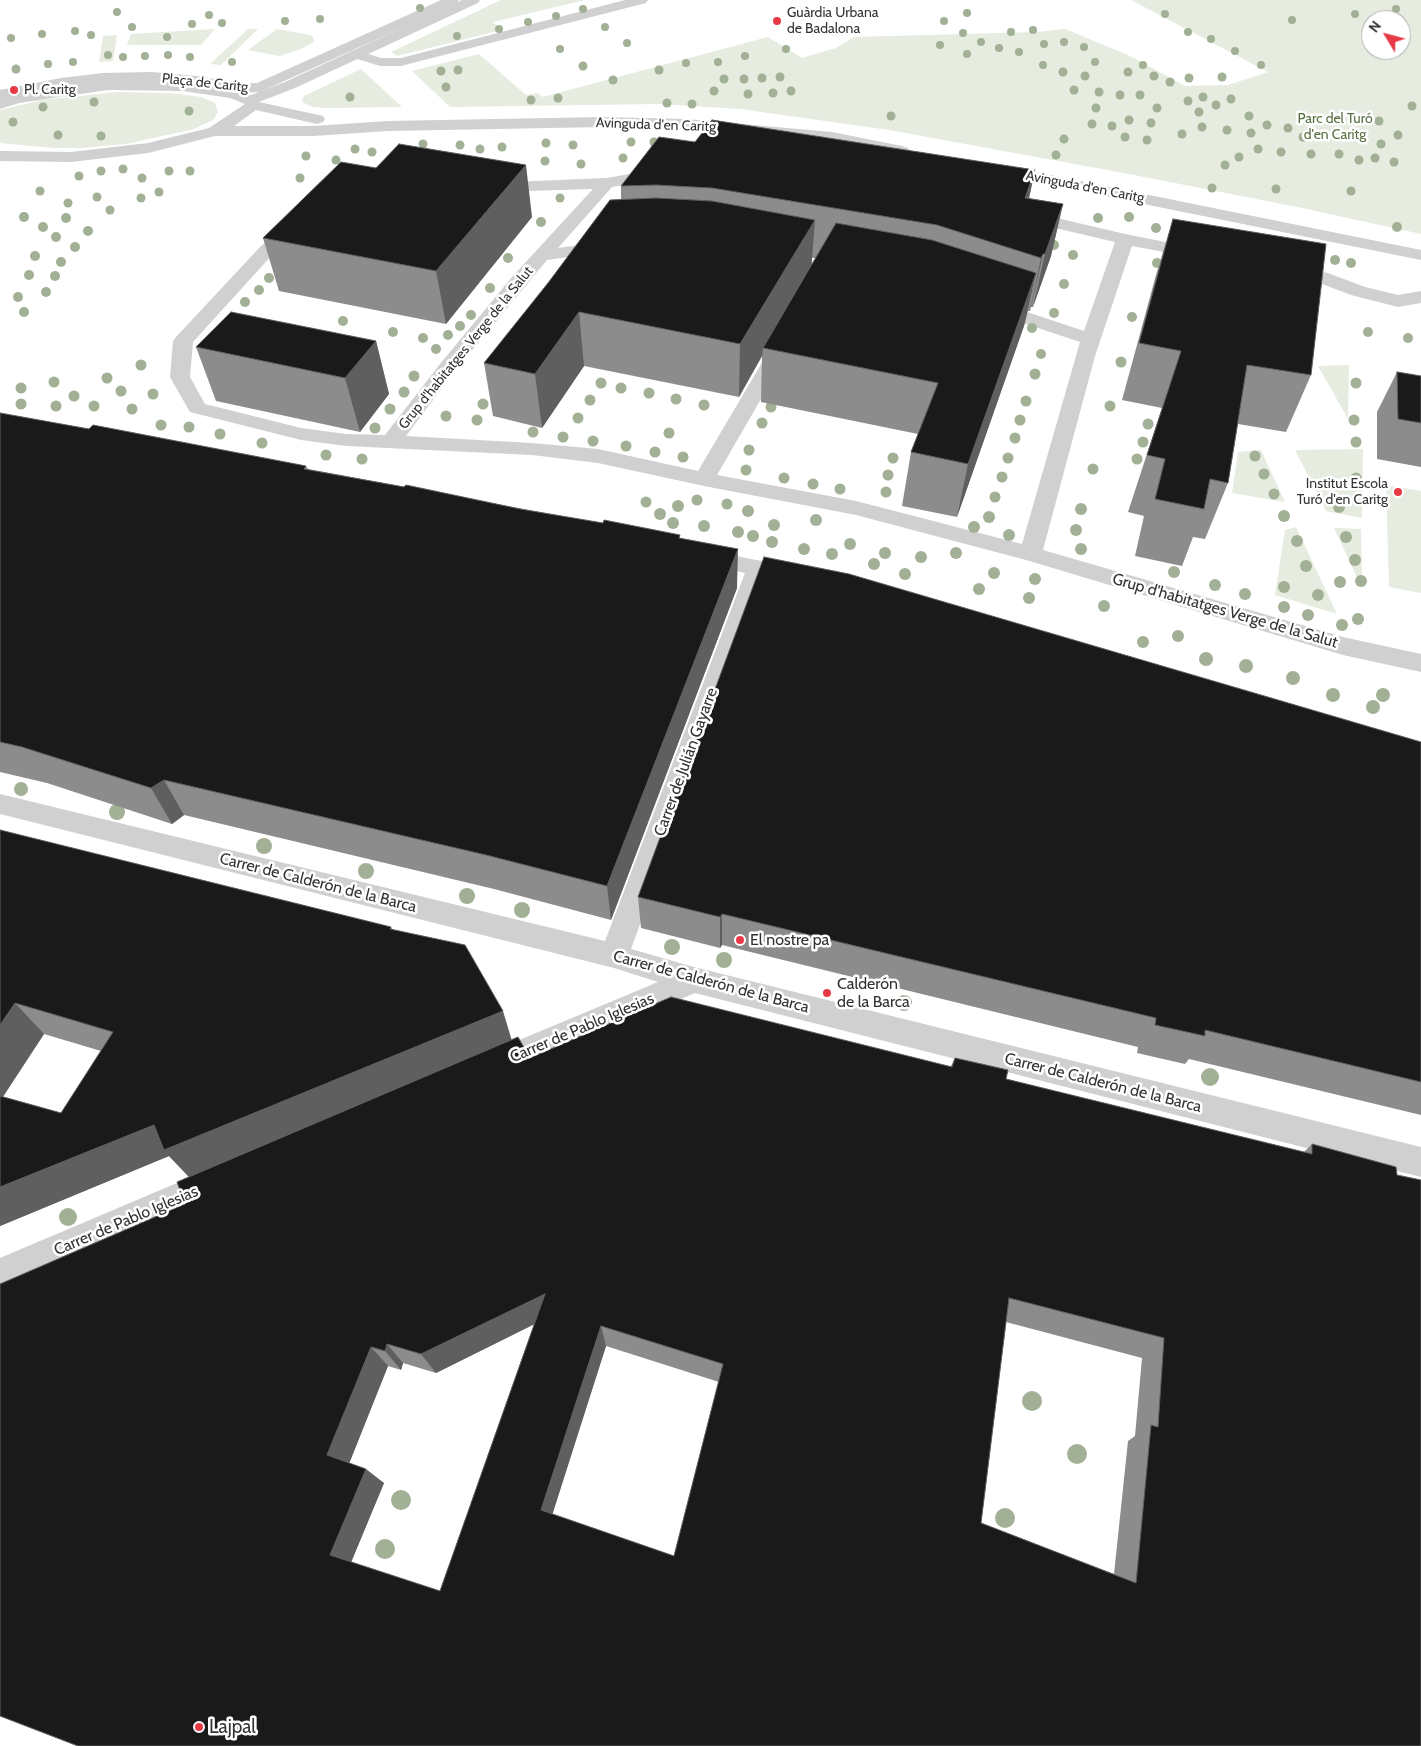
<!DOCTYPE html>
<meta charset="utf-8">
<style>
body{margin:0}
#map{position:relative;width:1421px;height:1746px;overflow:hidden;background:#fff;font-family:Cabin,sans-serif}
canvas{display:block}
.north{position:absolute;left:1361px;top:10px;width:50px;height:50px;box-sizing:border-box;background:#fff;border:1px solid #adadad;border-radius:50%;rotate:307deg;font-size:14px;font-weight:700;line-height:20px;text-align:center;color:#333}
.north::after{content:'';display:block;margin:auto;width:18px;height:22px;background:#e63946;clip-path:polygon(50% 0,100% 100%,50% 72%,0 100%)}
</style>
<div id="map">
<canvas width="1421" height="1746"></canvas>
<div class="north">N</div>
</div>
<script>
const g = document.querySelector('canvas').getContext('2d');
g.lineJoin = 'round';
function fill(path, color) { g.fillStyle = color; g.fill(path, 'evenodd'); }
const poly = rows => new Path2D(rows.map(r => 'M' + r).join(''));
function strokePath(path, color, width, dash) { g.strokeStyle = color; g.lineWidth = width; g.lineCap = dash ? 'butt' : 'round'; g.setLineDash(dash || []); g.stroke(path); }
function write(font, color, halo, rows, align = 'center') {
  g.font = font + ' Cabin,sans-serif'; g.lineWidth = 5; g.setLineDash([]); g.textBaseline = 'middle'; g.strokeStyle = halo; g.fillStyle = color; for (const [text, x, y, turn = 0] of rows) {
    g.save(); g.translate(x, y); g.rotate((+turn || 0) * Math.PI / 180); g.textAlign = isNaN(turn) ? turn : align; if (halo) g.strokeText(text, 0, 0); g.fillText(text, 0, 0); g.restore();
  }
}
fill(poly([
 [501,0,585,0,493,22,502,30,397,56,391,52],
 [1131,0,1421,0,1421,234,1302,208,1129,174,889,130,740,109,659,104,450,107,412,71,479,54,526,95,538,93,543,97,768,37,802,58,836,48,854,37,1037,32,1065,29,1130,56,1185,86,1228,85,1268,72],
 [1371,20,1401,20,1401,50,1371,50],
 [215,29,201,45,127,45,131,34],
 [248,29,258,29,221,65,210,64],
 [277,29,309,35,313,37,314,42,299,50,279,56,248,50],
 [117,35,113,61,99,62,103,36],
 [361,69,402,107,325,108,313,107,302,102,304,96],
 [117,92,170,93,201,97,215,103,218,112,213,120,194,129,126,144,82,148,53,148,0,143,0,110,42,100],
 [1349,365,1348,419,1318,366],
 [1363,449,1362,518,1326,511,1295,450],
 [1261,450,1285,502,1232,493,1238,452],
 [1386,485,1421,491,1421,593,1389,587],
 [1296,527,1337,614,1275,595,1285,530],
 [1334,528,1361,529,1362,588]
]), '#e6ecdf');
fill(poly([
 [625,0,648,0,646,3,401,66,380,66,351,57,349,54,351,51,356,50,381,58,401,58,625,0],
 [663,168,669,169,671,173,669,177,612,187,558,248,610,241,616,242,619,246,616,250,547,260,454,372,406,436,532,443,598,449,698,471,770,349,773,345,780,343,787,345,790,349,717,475,856,501,1022,544,1080,342,984,310,982,306,984,302,991,300,1084,331,1115,242,1017,219,1014,215,1017,211,1023,210,1125,234,1201,249,1207,250,1210,254,1207,258,1201,259,1132,246,1095,356,1043,550,1343,637,1421,654,1421,672,1343,655,1026,560,856,515,704,486,598,463,532,455,346,446,301,440,190,412,170,377,173,341,176,337,261,246,291,223,297,222,303,223,306,227,303,231,273,254,193,342,190,377,205,404,301,428,346,434,385,435,440,364,512,277,593,189,492,192,486,191,484,187,486,183,607,178,663,168],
 [1285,265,1328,273,1365,287,1398,295,1421,291,1421,303,1398,307,1351,295,1317,282,1279,274,1276,270,1279,266,1285,265]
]), '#d0d0d0');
fill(poly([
 [441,0,459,0,457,3,260,92,238,93,197,86,152,82,103,83,61,88,0,100,0,90,61,78,103,73,152,72,197,76,238,83,257,83,441,0]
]), '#d0d0d0');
fill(poly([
 [462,0,480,0,478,3,295,88,251,105,246,103,243,100,246,97,285,82,462,0],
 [700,549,797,568,805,570,808,576,805,582,797,584,766,578,631,949,694,967,1421,1147,1421,1177,695,993,492,1080,481,1076,477,1066,481,1056,658,982,614,968,0,814,0,794,605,941,745,573,692,562,689,557,692,552,700,549],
 [217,1166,228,1171,233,1182,228,1193,0,1292,0,1258,217,1166]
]), '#d0d0d0');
fill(poly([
 [108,80,183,81,232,89,256,97,259,102,323,116,325,119,323,122,317,124,256,110,234,126,313,126,388,121,603,117,686,119,832,132,902,146,908,148,910,151,908,154,902,156,832,142,686,129,603,127,388,131,313,136,215,136,148,153,71,162,0,161,0,151,71,152,148,143,209,128,245,104,230,98,183,91,108,90,19,103,0,109,0,99,12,96,108,80],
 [996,164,1421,250,1421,260,990,173,988,169,990,165,996,164]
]), '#d0d0d0');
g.fillStyle = '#a2b095';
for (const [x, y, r] of [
 [420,8,4],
 [583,9,4],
 [1396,9,4],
 [117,12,4],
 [967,13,4],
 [1165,14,4],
 [1355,14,4],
 [209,15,4],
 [556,16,4],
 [320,19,4],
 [1292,20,4],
 [285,21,4],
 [944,21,4],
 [528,22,4],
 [222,23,4],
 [192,24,4],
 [132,27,4],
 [605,27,4],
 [499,29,4],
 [1033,30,4],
 [75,31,4],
 [1011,32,4],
 [1188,32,4],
 [963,33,4],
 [42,34,4],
 [91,35,4],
 [457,36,4],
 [167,37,4],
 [11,38,4],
 [1211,39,4],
 [981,42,4],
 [1064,42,4],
 [627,43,4],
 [1044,44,4],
 [940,45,4],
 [1084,47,4],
 [999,48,4],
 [560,49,4],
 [786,49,4],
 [1235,51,4],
 [1019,52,4],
 [967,54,4],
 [108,55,4],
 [168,55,4],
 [145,56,4],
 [745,56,4],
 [123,57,4],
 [190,57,4],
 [73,62,4],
 [232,62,4],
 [718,62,4],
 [1095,62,4],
 [686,63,4],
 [48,64,4],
 [1043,65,4],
 [1143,65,4],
 [1261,65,4],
 [583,66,4.5],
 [16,69,4.5],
 [458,70,4.5],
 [659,70,4.5],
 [441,71,4.5],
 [1063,72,4.5],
 [1128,72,4.5],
 [1085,76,4.5],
 [1154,76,4.5],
 [780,77,4.5],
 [1222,77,4.5],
 [762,78,4.5],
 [1189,78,4.5],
 [724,79,4.5],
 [744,79,4.5],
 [613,80,4.5],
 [1170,82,4.5],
 [446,87,4.5],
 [1074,90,4.5],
 [714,91,4.5],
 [791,91,4.5],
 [1099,92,4.5],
 [773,93,4.5],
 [748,94,4.5],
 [1120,95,4.5],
 [1140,95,4.5],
 [350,97,4.5],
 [1203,97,4.5],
 [558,98,4.5],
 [1231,99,4.5],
 [531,100,4.5],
 [1188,101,4.5],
 [94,102,4.5],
 [667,103,4.5],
 [692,104,4.5],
 [1216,105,4.5],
 [1412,106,4.5],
 [43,107,4.5],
 [1096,108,4.5],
 [1157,108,4.5],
 [189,111,4.5],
 [1199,112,4.5],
 [891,116,4.5],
 [1249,116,4.5],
 [1129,120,4.5],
 [1358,120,4.5],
 [1379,121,4.5],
 [13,122,4.5],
 [1151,123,4.5],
 [1092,124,4.5],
 [1267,125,4.5],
 [1112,126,4.5],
 [1202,127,4.5],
 [1288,128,4.5],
 [1227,130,4.5],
 [1251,133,4.5],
 [1182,134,4.5],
 [58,135,4.5],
 [1348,135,4.5],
 [1398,135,4.5],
 [101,136,4.5],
 [1125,137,4.5],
 [1303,137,4.5],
 [1064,139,4.5],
 [1147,140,4.5],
 [631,142,4.5],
 [654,142,4.5],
 [546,143,4.5],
 [423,144,4.5],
 [1381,144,4.5],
 [460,145,4.5],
 [573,145,4.5],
 [502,147,4.5],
 [355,149,4.5],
 [480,149,4.5],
 [1258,149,4.5],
 [372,152,4.5],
 [1281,152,4.5],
 [1311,154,4.5],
 [1339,154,4.5],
 [1056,155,4.5],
 [306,156,4.5],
 [1239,157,4.5],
 [623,158,4.5],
 [1375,158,4.5],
 [336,160,4.5],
 [1359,160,4.5],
 [545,161,4.5],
 [1394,162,4.5],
 [581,164,4.5],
 [1225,165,4.5],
 [123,169,4.5],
 [101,171,4.5],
 [169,171,4.5],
 [190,171,4.5],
 [79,176,4.5],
 [142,178,4.5],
 [300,178,4.5],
 [1212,188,4.5],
 [1276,189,4.5],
 [40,191,4.5],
 [1351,191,4.5],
 [159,192,4.5],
 [97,197,4.5],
 [141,198,4.5],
 [560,198,4.5],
 [68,203,4.5],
 [110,210,4.5],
 [24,217,5],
 [1129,217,5],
 [66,218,5],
 [1098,218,5],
 [541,222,5],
 [43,227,5],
 [1397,227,5],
 [1156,228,5],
 [88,231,5],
 [56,237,5],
 [1054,245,5],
 [75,247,5],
 [1073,255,5],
 [35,256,5],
 [508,258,5],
 [1335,260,5],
 [61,262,5],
 [1157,263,5],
 [1351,263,5],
 [29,275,5],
 [55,276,5],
 [269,278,5],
 [1064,284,5],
 [490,288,5],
 [259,290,5],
 [46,292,5],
 [18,297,5],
 [245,302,5],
 [24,312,5],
 [1054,313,5],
 [471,315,5],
 [1132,317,5],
 [343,321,5],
 [460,326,5],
 [1032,328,5],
 [393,332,5],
 [1368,332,5],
 [448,335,5],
 [423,338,5],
 [1408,338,5],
 [436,349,5],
 [1041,354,5],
 [1121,362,5.5],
 [141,365,5.5],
 [1035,374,5.5],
 [414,376,5.5],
 [107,378,5.5],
 [54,382,5.5],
 [601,383,5.5],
 [1356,383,5.5],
 [21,388,5.5],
 [621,388,5.5],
 [121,391,5.5],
 [404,392,5.5],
 [649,393,5.5],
 [153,394,5.5],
 [74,396,5.5],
 [676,399,5.5],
 [590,400,5.5],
 [1026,401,5.5],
 [21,404,5.5],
 [483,404,5.5],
 [704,405,5.5],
 [56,406,5.5],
 [94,406,5.5],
 [1110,406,5.5],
 [771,407,5.5],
 [132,409,5.5],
 [390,409,5.5],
 [446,416,5.5],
 [578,418,5.5],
 [477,420,5.5],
 [1020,420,5.5],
 [1354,420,5.5],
 [762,423,5.5],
 [1148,424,5.5],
 [161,425,5.5],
 [189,427,5.5],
 [375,428,5.5],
 [533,432,5.5],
 [669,433,5.5],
 [220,434,5.5],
 [563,437,5.5],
 [1015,438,5.5],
 [593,441,5.5],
 [1143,442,5.5],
 [1356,442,5.5],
 [262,443,5.5],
 [626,446,5.5],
 [749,450,5.5],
 [655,452,5.5],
 [326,455,5.5],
 [1255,456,5.5],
 [683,457,5.5],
 [893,458,5.5],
 [1008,458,5.5],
 [362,459,5.5],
 [1137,459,5.5],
 [1093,469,5.5],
 [746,470,5.5],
 [1264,474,5.5],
 [888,475,5.5],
 [1002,477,5.5],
 [784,478,5.5],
 [1356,478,5.5],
 [813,484,5.5],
 [840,489,5.5],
 [886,492,5.5],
 [1274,494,5.5],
 [995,497,5.5],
 [697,500,5.5],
 [646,502,5.5],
 [727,504,5.5],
 [678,506,6],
 [1339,507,6],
 [1081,509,6],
 [748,511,6],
 [660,514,6],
 [1284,516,6],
 [989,517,6],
 [816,520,6],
 [673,523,6],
 [774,525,6],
 [704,526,6],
 [974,527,6],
 [1076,530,6],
 [738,532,6],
 [1009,535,6],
 [753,536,6],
 [1346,537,6],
 [1297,541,6],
 [772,542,6],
 [850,544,6],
 [804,549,6],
 [1081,549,6],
 [885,553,6],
 [956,553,6],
 [832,554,6],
 [921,557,6],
 [1355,560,6],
 [874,564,6],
 [1306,566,6],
 [1174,572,6],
 [994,573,6],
 [905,574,6],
 [1035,579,6],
 [1361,581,6],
 [1340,582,6],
 [1215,585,6],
 [1284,587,6],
 [979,589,6],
 [1245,594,6],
 [1318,595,6],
 [1029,598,6],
 [1104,606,6],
 [1284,607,6],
 [1308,615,6],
 [1358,619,6],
 [1342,625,6],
 [1178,636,6],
 [1143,642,6],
 [1206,659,7],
 [1246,666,7],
 [1293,678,7],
 [1333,695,7],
 [1383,695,7],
 [1373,707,7],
 [21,789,7],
 [117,812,8],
 [264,846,8],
 [366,871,8],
 [467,896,8],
 [522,910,8],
 [672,947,8],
 [724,960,8],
 [904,1003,8],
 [1210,1077,9],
 [68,1217,9],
 [1032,1401,10],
 [1077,1454,10],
 [401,1500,10],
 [1005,1518,10],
 [385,1549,10]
]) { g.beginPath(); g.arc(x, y, r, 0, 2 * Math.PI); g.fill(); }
fill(poly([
 [695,142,1035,170,1029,198,1063,204,1051,256,1033,307,1031,307,1030,311,1028,311,1024,326,957,517,902,506,911,452,918,434,761,402,762,356,739,397,584,366,542,428,493,416,484,363,621,200,621,186],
 [812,258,816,258,812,266],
 [532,217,446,324,279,291,263,238],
 [1173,219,1311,375,1286,432,1238,424,1228,483,1205,539,1193,537,1182,566,1135,556,1144,516,1128,512,1162,408,1122,400,1156,275],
 [376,341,389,394,360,432,216,401,196,347],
 [1397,372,1421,376,1421,467,1377,459,1377,412],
 [0,413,89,429,306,466,308,469,680,538,737,588,611,920,494,889,184,815,172,824,47,783,0,772],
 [1421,742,1421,1115,1189,1059,1185,1064,1137,1053,1138,1047,722,945,720,948,641,928,638,897],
 [0,830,391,927,393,930,530,1058,951,1066,955,1058,1006,1079,1304,1152,1312,1144,1421,1746,0,1716,185,1204,189,1177,169,1156,0,1226],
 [44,1034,101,1051,61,1113,3,1097],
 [1006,1322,1142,1358,1135,1436,1128,1441,1114,1574,981,1523],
 [534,1324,440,1591,351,1562,384,1483,349,1463,388,1366,401,1370,403,1363,436,1373],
 [606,1346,719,1382,674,1556,552,1514]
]), '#8c8c8c');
fill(poly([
 [526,165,532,217,446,324,436,271],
 [1035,170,1024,222,1014,250,1025,198],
 [1063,204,1051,256,1033,307,1045,254],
 [815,220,811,272,763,348,762,356,739,397,740,344],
 [1043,254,1031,307,1030,311,1041,258],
 [1036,273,1024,326,957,517,968,464],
 [579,312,584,366,542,428,535,374],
 [376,341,389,394,360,432,345,378],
 [738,549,737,588,611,920,607,886],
 [164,780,184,815,172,824,151,788],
 [722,914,722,945,720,948,720,917],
 [15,1003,44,1034,0,1101,0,1025],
 [503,1011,512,1041,189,1177,169,1156,0,1226,0,1187,154,1125],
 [545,1294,553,1315,436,1373,421,1354],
 [601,1326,606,1346,550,1522,541,1510],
 [387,1344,403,1363,401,1370,385,1351],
 [371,1347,388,1366,347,1469,327,1455],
 [366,1469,384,1483,350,1565,330,1555]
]), '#5f5f5f');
const building = poly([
 [712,120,1035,170,1025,198,1063,204,1045,254,1043,254,1041,258,937,225,712,188,656,185,621,186,659,137,695,142,712,120],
 [399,144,526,165,436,271,263,238,341,162,376,168,399,144],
 [656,198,712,201,815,220,740,344,579,312,535,374,484,363,548,283,610,200,656,198],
 [1173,219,1326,244,1311,375,1247,365,1228,483,1210,479,1204,509,1155,499,1165,459,1147,455,1181,351,1139,343,1173,219],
 [836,223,932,240,1036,273,968,464,911,452,938,383,763,348,836,223],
 [231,312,376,341,345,378,196,347,231,312],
 [1397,372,1421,376,1421,423,1398,419,1397,372],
 [0,413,89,429,93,425,306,466,304,469,404,487,406,485,520,509,603,523,604,520,680,535,679,538,738,549,607,886,486,855,164,780,151,788,22,747,0,742,0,413],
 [764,557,849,574,1421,742,1421,1082,1205,1030,1205,1036,1155,1025,1156,1018,722,914,720,917,638,897,764,557],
 [0,830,391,927,390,929,465,945,503,1011,164,1150,154,1125,0,1187,0,1096,61,1113,113,1032,15,1003,0,1025,0,830],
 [671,997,952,1067,955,1058,1008,1070,1006,1079,1312,1154,1312,1144,1396,1167,1397,1175,1421,1180,1421,1746,78,1746,0,1716,0,1284,185,1204,177,1182,518,1037,530,1058,671,997],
 [545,1294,440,1591,330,1555,366,1469,327,1455,371,1347,385,1351,387,1344,421,1354,545,1294],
 [1009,1298,1164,1338,1158,1427,1151,1425,1136,1583,981,1523,1009,1298],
 [601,1326,723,1364,674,1556,541,1510,601,1326]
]);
fill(building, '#1a1a1a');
strokePath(building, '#5f5f5f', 1);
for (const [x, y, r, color] of [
 [777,21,5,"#e63946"],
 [14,90,5,"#e63946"],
 [1398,492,5,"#e63946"],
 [740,940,5,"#e63946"],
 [827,993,5,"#e63946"],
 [199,1727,5,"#e63946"]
]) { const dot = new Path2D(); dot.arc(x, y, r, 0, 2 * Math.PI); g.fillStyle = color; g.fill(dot); strokePath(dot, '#fff', 2); }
write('14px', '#333', '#fff', [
 ["Guàrdia Urbana",787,13],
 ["de Badalona",787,29],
 ["Pl. Caritg",24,90],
 ["Institut Escola",1388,484,"right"],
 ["Turó d'en Caritg",1388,500,"right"]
], 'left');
write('14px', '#333', '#fff', [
 ["Plaça de Caritg",205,83,6],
 ["Avinguda d'en Caritg",656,125,2],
 ["Avinguda d'en Caritg",1085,187,11],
 ["Grup d'habitatges Verge de la Salut",466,348,-51]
]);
write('14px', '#56703f', '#fff', [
 ["Parc del Turó",1335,119],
 ["d'en Caritg",1335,135]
]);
write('16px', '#333', '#fff', [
 ["Grup d'habitatges Verge de la Salut",1225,611,16],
 ["Carrer de Julián Gayarre",686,762,-70],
 ["Carrer de Calderón de la Barca",318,883,14],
 ["Carrer de Calderón de la Barca",711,982,15],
 ["Carrer de Pablo Iglesias",582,1028,-23],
 ["Carrer de Calderón de la Barca",1103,1083,14],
 ["Carrer de Pablo Iglesias",126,1221,-23]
]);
write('16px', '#333', '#fff', [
 ["El nostre pa",750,940],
 ["Calderón",837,984],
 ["de la Barca",837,1002]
], 'left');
write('19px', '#333', '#fff', [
 ["Lajpal",209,1727]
], 'left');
</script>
